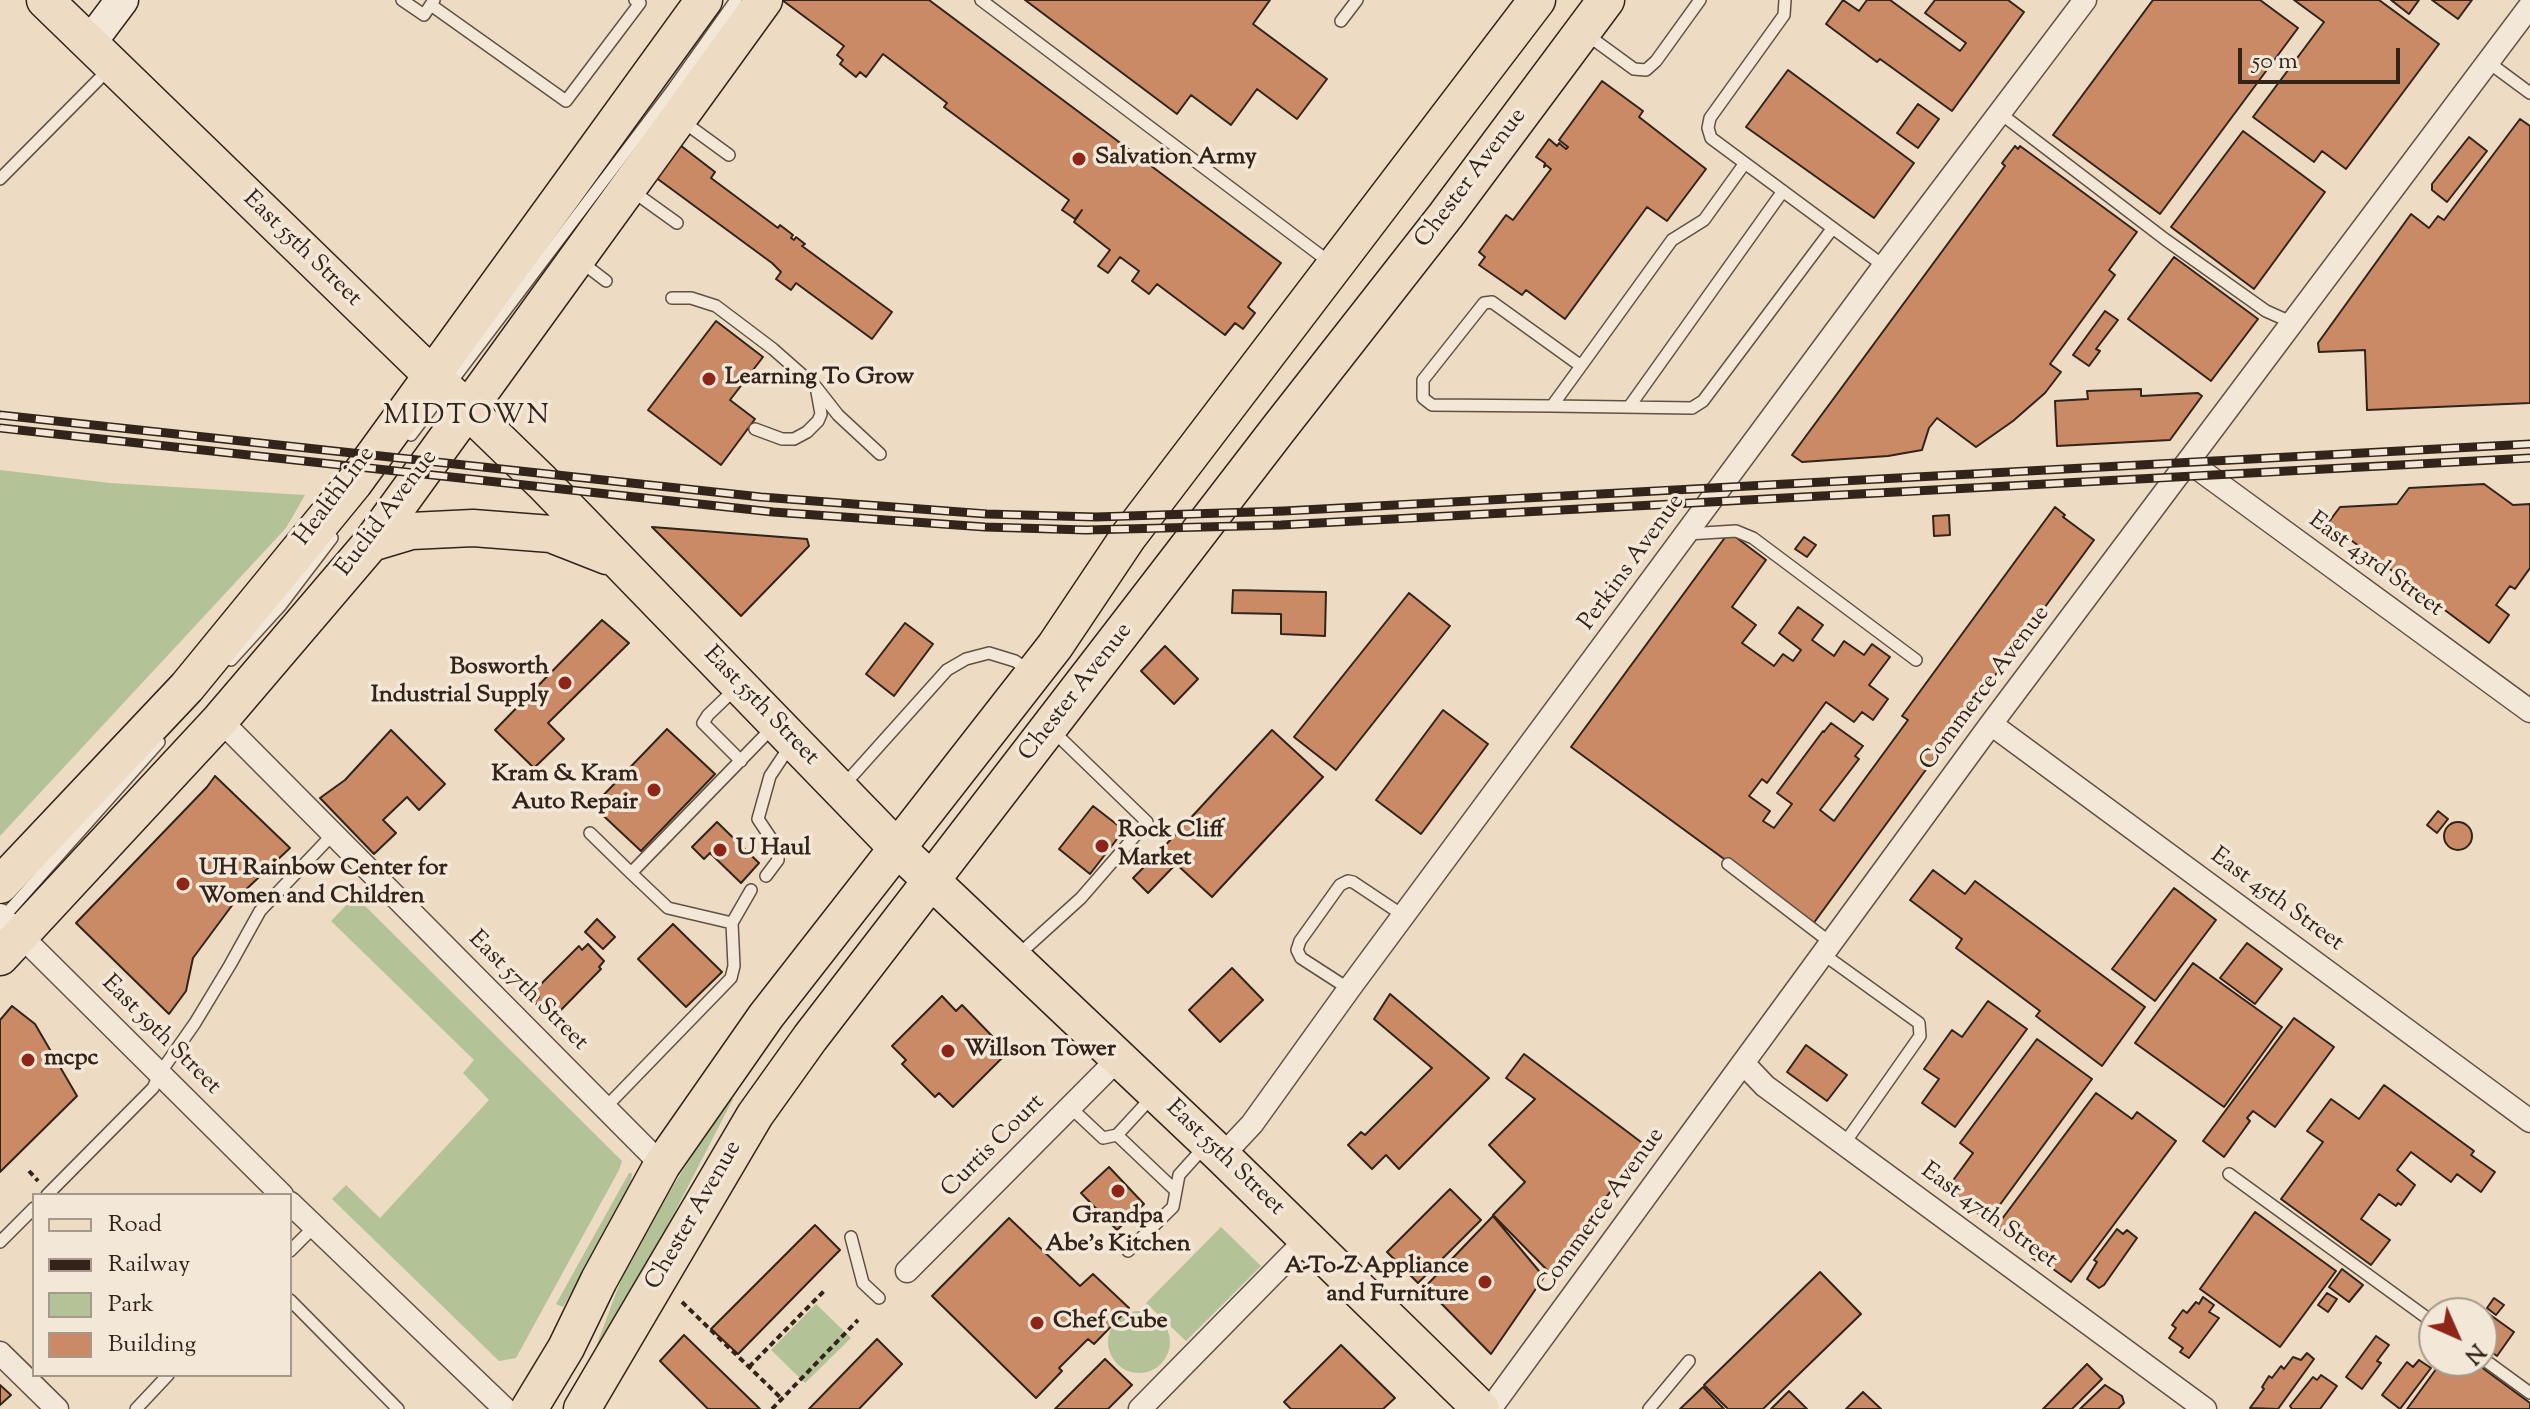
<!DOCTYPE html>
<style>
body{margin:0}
#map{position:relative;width:2530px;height:1409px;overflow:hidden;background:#eddcc3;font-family:"Sorts Mill Goudy",serif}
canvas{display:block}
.legend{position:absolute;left:32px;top:1193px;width:260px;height:184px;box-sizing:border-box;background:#f3e8d8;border:2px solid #a6998c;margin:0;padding:10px 14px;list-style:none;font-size:24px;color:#32231b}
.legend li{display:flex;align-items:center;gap:16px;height:40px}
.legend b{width:40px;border:2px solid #a6998c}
.north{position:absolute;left:2418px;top:1297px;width:80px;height:80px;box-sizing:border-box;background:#f3e8d8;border:2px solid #a6998c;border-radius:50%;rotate:135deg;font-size:22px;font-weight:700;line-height:32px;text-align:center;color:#32231b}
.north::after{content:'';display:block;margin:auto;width:28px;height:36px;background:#8f2418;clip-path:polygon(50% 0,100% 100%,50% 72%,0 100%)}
.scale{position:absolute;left:2238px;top:48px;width:162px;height:36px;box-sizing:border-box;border:4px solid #32231b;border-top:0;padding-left:10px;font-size:24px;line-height:28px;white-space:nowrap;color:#32231b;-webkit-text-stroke:6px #f3e8d8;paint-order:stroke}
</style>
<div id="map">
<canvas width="2530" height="1409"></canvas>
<ul class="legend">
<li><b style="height:10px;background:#eddcc3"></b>Road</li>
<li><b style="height:10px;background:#32231b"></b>Railway</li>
<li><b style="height:22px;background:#b4c297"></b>Park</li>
<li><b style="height:22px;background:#ca8a65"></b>Building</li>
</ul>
<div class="north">N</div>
<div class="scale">50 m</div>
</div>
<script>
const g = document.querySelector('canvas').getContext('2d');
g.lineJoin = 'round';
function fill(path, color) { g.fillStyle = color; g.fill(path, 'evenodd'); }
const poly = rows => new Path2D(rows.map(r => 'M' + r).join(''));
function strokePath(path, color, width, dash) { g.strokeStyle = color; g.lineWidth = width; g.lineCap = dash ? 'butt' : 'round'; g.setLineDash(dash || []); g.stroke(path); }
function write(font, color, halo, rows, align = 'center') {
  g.font = font + ' "Sorts Mill Goudy",serif'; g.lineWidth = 7; g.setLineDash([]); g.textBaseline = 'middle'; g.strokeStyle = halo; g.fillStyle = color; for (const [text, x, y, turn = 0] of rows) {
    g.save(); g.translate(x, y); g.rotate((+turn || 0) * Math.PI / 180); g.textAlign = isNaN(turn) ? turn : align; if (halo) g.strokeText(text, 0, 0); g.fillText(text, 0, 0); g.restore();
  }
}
fill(poly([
 [0,470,110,483,305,495,286,528,0,836],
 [355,896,622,1161,619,1170,516,1358,499,1361,332,1199,346,1185,380,1218,489,1100,463,1073,474,1060,331,921],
 [730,1097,733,1099,649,1262,584,1371,594,1352,624,1272,673,1186],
 [629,1173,632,1173,631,1183,624,1199,563,1307,556,1304],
 [1221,1227,1261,1266,1186,1341,1146,1303],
 [816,1304,851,1338,805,1383,771,1350],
 '1108 1342a31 31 0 1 1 62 0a31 31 0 1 1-62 0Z'
]), '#b4c297');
const building = poly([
 [782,0,929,0,1281,263,1248,307,1255,313,1243,329,1235,323,1225,335,1157,284,1149,294,1132,281,1139,271,1120,257,1108,273,1098,266,1110,250,1074,222,1082,210,1075,219,1062,210,1069,200,944,107,947,103,883,54,866,77,860,72,856,77,840,64,843,60,837,55,844,46,782,0],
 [1025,0,1270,0,1253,24,1327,79,1297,119,1257,89,1231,125,1191,95,1177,114,1025,0],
 [1843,0,1859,11,1867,0,1890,0,1960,51,1966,43,1925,13,1935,0,2008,0,2024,12,1952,111,1880,59,1877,62,1826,24,1843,0],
 [2153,0,2260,0,2298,28,2160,214,2053,135,2153,0],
 [2294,0,2379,0,2439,44,2346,169,2322,151,2314,162,2253,117,2324,22,2294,0],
 [2391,0,2419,0,2409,14,2391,0],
 [2432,0,2472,0,2458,19,2432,0],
 [1788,70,1914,163,1874,218,1746,127,1788,70],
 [1602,81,1643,111,1639,117,1706,169,1667,221,1647,207,1565,319,1526,290,1522,295,1479,265,1485,257,1479,252,1506,215,1513,220,1551,169,1546,165,1544,167,1545,163,1536,157,1549,139,1557,146,1559,143,1566,149,1568,147,1559,140,1602,81],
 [1918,104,1939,119,1918,148,1897,133,1918,104],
 [2520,119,2530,126,2530,403,2367,410,2365,350,2319,352,2318,343,2411,214,2429,228,2438,216,2444,220,2520,119],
 [2243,131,2325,192,2254,289,2171,227,2243,131],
 [2469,137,2487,151,2447,202,2432,190,2432,184,2469,137],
 [676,142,715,172,711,178,778,228,780,225,793,235,791,238,794,240,796,237,805,244,802,246,892,312,872,339,796,283,791,290,776,279,781,272,772,263,651,174,676,142],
 [2015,146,2018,149,2020,146,2137,232,2109,270,2115,275,2050,364,2061,372,2045,393,2013,421,1976,447,1937,418,1929,428,1922,450,1888,456,1802,462,1792,455,2005,166,2002,163,2015,146],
 [2174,257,2258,319,2211,381,2128,319,2174,257],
 [2105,311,2118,320,2096,349,2100,351,2089,366,2073,355,2105,311],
 [716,321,763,357,730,400,755,419,721,465,648,410,716,321],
 [2141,389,2141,396,2198,393,2202,396,2170,440,2057,446,2055,401,2088,399,2087,391,2141,389],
 [2484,484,2513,505,2530,504,2530,568,2515,589,2510,586,2496,605,2509,615,2489,643,2328,523,2340,507,2397,504,2409,488,2484,484],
 [2055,507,2065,515,2063,517,2094,540,1813,924,1571,747,1729,532,1766,560,1732,607,1756,625,1742,643,1774,666,1783,654,1793,661,1801,650,1779,633,1798,607,1823,625,1812,640,1834,656,1844,641,1864,655,1872,644,1890,657,1869,685,1888,699,1873,720,1862,712,1854,722,1826,702,1767,783,1762,779,1749,796,1770,811,1763,821,1774,828,1792,804,1777,793,1823,731,1824,732,1831,723,1863,746,1855,756,1859,759,1820,810,1834,821,1908,720,1902,716,2055,507],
 [1949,515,1950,535,1934,536,1933,516,1949,515],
 [652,527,807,539,809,546,741,616,652,527],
 [1804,537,1816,545,1807,557,1795,549,1804,537],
 [1233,590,1326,592,1325,636,1281,634,1281,614,1232,613,1233,590],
 [1409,593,1450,626,1336,770,1294,737,1409,593],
 [602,620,629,643,548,723,564,739,534,768,495,730,602,620],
 [905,623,933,644,894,696,866,674,905,623],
 [1165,646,1198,679,1174,704,1141,671,1165,646],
 [1443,710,1488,744,1421,834,1376,800,1443,710],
 [667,729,715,774,641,851,593,806,667,729],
 [391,730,445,784,419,810,407,797,383,820,396,833,374,854,320,798,345,780,391,730],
 [1272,730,1323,777,1212,897,1161,850,1272,730],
 [215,776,290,848,239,896,193,958,186,991,169,1014,76,923,207,787,215,776],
 [1093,806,1124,830,1090,874,1059,849,1093,806],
 [2438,811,2448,819,2437,833,2427,825,2438,811],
 '2444 836a14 14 0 1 1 28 0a14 14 0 1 1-28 0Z',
 [717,822,759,863,741,883,710,853,704,859,692,847,717,822],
 [1161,850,1175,865,1148,893,1133,878,1161,850],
 [1933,870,1965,894,1975,881,2145,1007,2102,1066,2036,1016,2040,1011,1956,948,1962,939,1910,900,1933,870],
 [2174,888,2216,920,2155,1001,2112,969,2174,888],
 [597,919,615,937,603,949,585,932,597,919],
 [673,924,722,972,686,1007,638,959,673,924],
 [2247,943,2282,969,2255,1004,2220,978,2247,943],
 [588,944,604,961,599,967,601,969,559,1012,552,1010,547,1014,534,1002,539,997,536,989,579,946,582,950,588,944],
 [2193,963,2282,1027,2224,1107,2135,1043,2193,963],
 [1232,968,1263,1000,1220,1042,1189,1010,1232,968],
 [1390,994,1489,1078,1399,1169,1386,1155,1372,1169,1348,1145,1361,1132,1365,1135,1432,1068,1374,1019,1390,994],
 [942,996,956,1011,962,1005,993,1037,989,1041,1004,1056,953,1107,939,1093,935,1097,902,1064,906,1060,892,1046,942,996],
 [1988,1001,2027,1029,1955,1127,1922,1103,1939,1079,1924,1069,1952,1030,1962,1037,1988,1001],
 [12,1006,35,1024,77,1096,0,1172,0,1020,12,1006],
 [2294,1018,2334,1047,2275,1127,2253,1111,2247,1118,2250,1121,2224,1157,2203,1141,2294,1018],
 [2037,1039,2092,1079,1988,1221,1946,1190,1973,1153,1960,1143,2037,1039],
 [1806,1045,1847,1075,1827,1101,1787,1072,1806,1045],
 [1524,1054,1645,1145,1550,1273,1493,1215,1525,1182,1489,1145,1535,1099,1506,1078,1524,1054],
 [2384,1085,2474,1151,2471,1155,2495,1172,2481,1192,2457,1174,2451,1182,2411,1152,2397,1170,2415,1185,2401,1205,2398,1203,2396,1206,2379,1194,2361,1219,2390,1240,2371,1265,2281,1199,2323,1142,2307,1131,2331,1099,2359,1119,2384,1085],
 [2096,1093,2132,1119,2137,1112,2176,1141,2071,1282,2042,1261,2040,1263,2032,1258,2034,1255,1996,1227,2096,1093],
 [1109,1167,1144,1204,1117,1230,1081,1193,1109,1167],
 [1450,1189,1481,1220,1418,1283,1387,1252,1450,1189],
 [2255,1212,2336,1271,2280,1347,2200,1289,2255,1212],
 [1493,1216,1544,1277,1491,1354,1425,1287,1493,1216],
 [1009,1218,1080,1286,1093,1274,1129,1308,1094,1344,1088,1339,1059,1368,1062,1371,1036,1398,932,1296,1009,1218],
 [815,1225,840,1250,738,1354,711,1329,815,1225],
 [2117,1229,2123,1234,2127,1230,2137,1238,2104,1285,2099,1288,2087,1279,2097,1262,2094,1260,2117,1229],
 [2342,1269,2363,1285,2349,1302,2329,1287,2342,1269],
 [1820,1272,1861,1314,1763,1409,1728,1409,1704,1385,1820,1272],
 [2327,1293,2337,1299,2328,1312,2318,1305,2327,1293],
 [2203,1297,2214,1305,2209,1312,2219,1318,2189,1358,2180,1352,2183,1348,2169,1338,2176,1328,2172,1325,2183,1310,2187,1313,2196,1302,2199,1304,2203,1297],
 [2494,1298,2504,1305,2496,1315,2487,1308,2494,1298],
 [2482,1309,2514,1332,2497,1356,2482,1345,2482,1313,2479,1313,2482,1309],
 [684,1335,760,1409,708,1409,660,1361,684,1335],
 [2376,1336,2389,1345,2377,1361,2381,1363,2362,1389,2346,1377,2376,1336],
 [877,1339,902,1364,859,1409,809,1409,877,1339],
 [1341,1345,1395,1398,1383,1409,1291,1409,1284,1402,1341,1345],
 [2307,1353,2314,1359,2278,1409,2250,1408,2264,1389,2262,1387,2269,1376,2272,1378,2281,1366,2284,1369,2293,1357,2301,1360,2307,1353],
 [1105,1359,1132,1385,1108,1409,1055,1409,1105,1359],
 [2419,1360,2431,1368,2400,1409,2382,1395,2407,1362,2413,1367,2419,1360],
 [2442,1361,2473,1361,2530,1403,2530,1409,2407,1409,2442,1361],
 [2087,1364,2102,1379,2072,1409,2043,1409,2087,1364],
 [2321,1375,2337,1386,2320,1409,2292,1409,2290,1406,2313,1377,2317,1380,2321,1375],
 [0,1385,11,1395,0,1405,0,1385],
 [2105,1385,2122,1396,2124,1403,2118,1409,2080,1409,2105,1385],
 [1703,1387,1724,1409,1680,1409,1703,1387],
 [1789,1391,1807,1409,1771,1409,1789,1391],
 [1863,1392,1881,1409,1846,1409,1863,1392]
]);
fill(building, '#ca8a65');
strokePath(building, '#32231b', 2);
const lane = poly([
 [402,0,424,15,434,0],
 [981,0,1332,264],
 [1785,0,1784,15,1710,118,1708,128,1711,138,1884,266],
 [431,5,566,101,640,3,635,0],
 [1341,21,1357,0],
 [1586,34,1634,69,1646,70,1656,61,1700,0],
 [2488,62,2530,93],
 [2001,114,2166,240,2266,311,2293,323],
 [681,120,729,155],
 [0,179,109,69],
 [631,190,677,223],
 [580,261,606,281],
 [672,298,691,298,716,306,773,349,816,387,838,415,880,454],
 [1581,366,1492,302,1484,303,1423,380,1423,398,1432,405,1552,406,1581,366,1672,240,1704,220,1745,163],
 [1552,406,1692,408,1703,401,1832,229],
 [1629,407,1783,191],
 [755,429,782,439,794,439,807,432,818,421,821,414,817,392],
 [411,435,673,89,736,0],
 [1687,534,1736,531,1753,538,1916,660],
 [231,660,281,605,332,538],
 [736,688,708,715,703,723,741,761],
 [843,786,947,670,966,659,989,653,1015,661,1030,671],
 [590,833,631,873,773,727],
 [1728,864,1831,943],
 [631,873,668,908,732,923],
 [766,876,778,860,778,849,758,819,770,776,790,746],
 [0,921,159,742],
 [1823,954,1919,1023,1920,1036,1844,1144],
 [1017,956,1081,898,1147,822,1053,731],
 [1349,989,1301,958,1297,950,1300,941,1340,885,1348,881,1353,882,1404,916],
 [1152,1097,1117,1135,1176,1191],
 [1070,1107,1103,1138,1117,1135],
 [605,1108,731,978,734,966,732,923,751,890],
 [2229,1174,2434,1323],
 [47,1195,153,1088,160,1073,195,1023,230,965,260,911,333,834],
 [851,1237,863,1283,879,1298],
 [0,1242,34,1208],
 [290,1251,314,1227],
 [1128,1251,1173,1207,1179,1175,1205,1146],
 [290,1300,398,1409],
 [2482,1358,2530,1393],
 [136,1409,168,1375],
 [1649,1409,1689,1361]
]);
const street = poly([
 [2189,462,2530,711],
 [220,720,662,1165],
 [1991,724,2530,1121],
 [0,915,282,1195],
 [1743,1063,1765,1086,2205,1409],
 [1222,1156,1252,1124,1349,989,1884,266,2085,0],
 [290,1203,505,1409],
 [907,1271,1118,1059],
 [0,1353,57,1409],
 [1140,1409,1307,1239],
 [1490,1409,1991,724,2530,6]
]);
const secondary = poly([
 [89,44,122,0]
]);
const primary = poly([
 [45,0,542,482,898,849,1222,1156,1481,1409],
 [371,543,411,531,473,528,551,534,607,556],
 [0,885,187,687,354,483,704,0],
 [0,957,220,720,371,543,764,0],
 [529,1409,566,1348,599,1280,662,1165,766,1016,1055,646,1128,537,1537,0],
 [582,1409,755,1115,810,1038,1280,427,1446,215,1606,0]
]);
strokePath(lane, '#615145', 14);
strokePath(street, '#615145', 25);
strokePath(secondary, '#32231b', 35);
strokePath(primary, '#32231b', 39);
strokePath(poly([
 [29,1171,38,1181],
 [682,1302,782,1399],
 [749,1367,826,1289],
 [772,1409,858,1320]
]), '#32231b', 4, [6, 4]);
strokePath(lane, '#f3e8d8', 11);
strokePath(street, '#f3e8d8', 22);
strokePath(secondary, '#f3e8d8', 32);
strokePath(primary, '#eddcc3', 36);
const rail = poly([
 [0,415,761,497,987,514,1096,517,1284,511,2530,444],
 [0,428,773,512,985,527,1086,530,1281,525,2530,458]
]);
strokePath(rail, '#32231b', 9);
strokePath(rail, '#f3e8d8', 6, [18]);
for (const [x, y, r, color] of [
 [1079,159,8,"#8f2418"],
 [709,379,8,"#8f2418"],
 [565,683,8,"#8f2418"],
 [654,790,8,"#8f2418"],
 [1102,846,8,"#8f2418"],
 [720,850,8,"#8f2418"],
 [183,884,8,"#8f2418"],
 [948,1051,8,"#8f2418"],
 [28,1060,8,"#8f2418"],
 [1118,1191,8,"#8f2418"],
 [1485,1282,8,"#8f2418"],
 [1037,1323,8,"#8f2418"]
]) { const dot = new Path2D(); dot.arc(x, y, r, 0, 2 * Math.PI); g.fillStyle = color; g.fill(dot); strokePath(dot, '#f3e8d8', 3); }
write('bold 24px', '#32231b', '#f3e8d8', [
 ["Salvation Army",1095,159],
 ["Learning To Grow",725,379],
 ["Bosworth",549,669,"right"],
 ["Industrial Supply",549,697,"right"],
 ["Kram & Kram",638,776,"right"],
 ["Auto Repair",638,804,"right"],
 ["Rock Cliff",1118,832],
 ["Market",1118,860],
 ["U Haul",736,850],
 ["UH Rainbow Center for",199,870],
 ["Women and Children",199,898],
 ["Willson Tower",964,1051],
 ["mcpc",44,1060],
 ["Grandpa",1118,1218,"center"],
 ["Abe's Kitchen",1118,1246,"center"],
 ["A-To-Z Appliance",1469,1268,"right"],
 ["and Furniture",1469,1296,"right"],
 ["Chef Cube",1053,1323]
], 'left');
write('24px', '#32231b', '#f3e8d8', [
 ["Chester Avenue",1472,179,-53],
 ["East 55th Street",301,250,44],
 ["HealthLine",336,497,-53],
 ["Euclid Avenue",388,514,-53],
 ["Perkins Avenue",1633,563,-54],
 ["East 43rd Street",2375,566,36],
 ["Commerce Avenue",1986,689,-53],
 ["Chester Avenue",1077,693,-52],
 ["East 55th Street",760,707,46],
 ["East 45th Street",2276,901,36],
 ["East 57th Street",527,992,45],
 ["East 59th Street",160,1036,45],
 ["Curtis Court",994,1147,-45],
 ["East 55th Street",1224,1159,44],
 ["Commerce Avenue",1602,1212,-54],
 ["Chester Avenue",695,1216,-60],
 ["East 47th Street",1988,1217,36]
]);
g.letterSpacing = '2px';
write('28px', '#32231b', '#f3e8d8', [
 ["MIDTOWN",467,418]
]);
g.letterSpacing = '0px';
</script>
